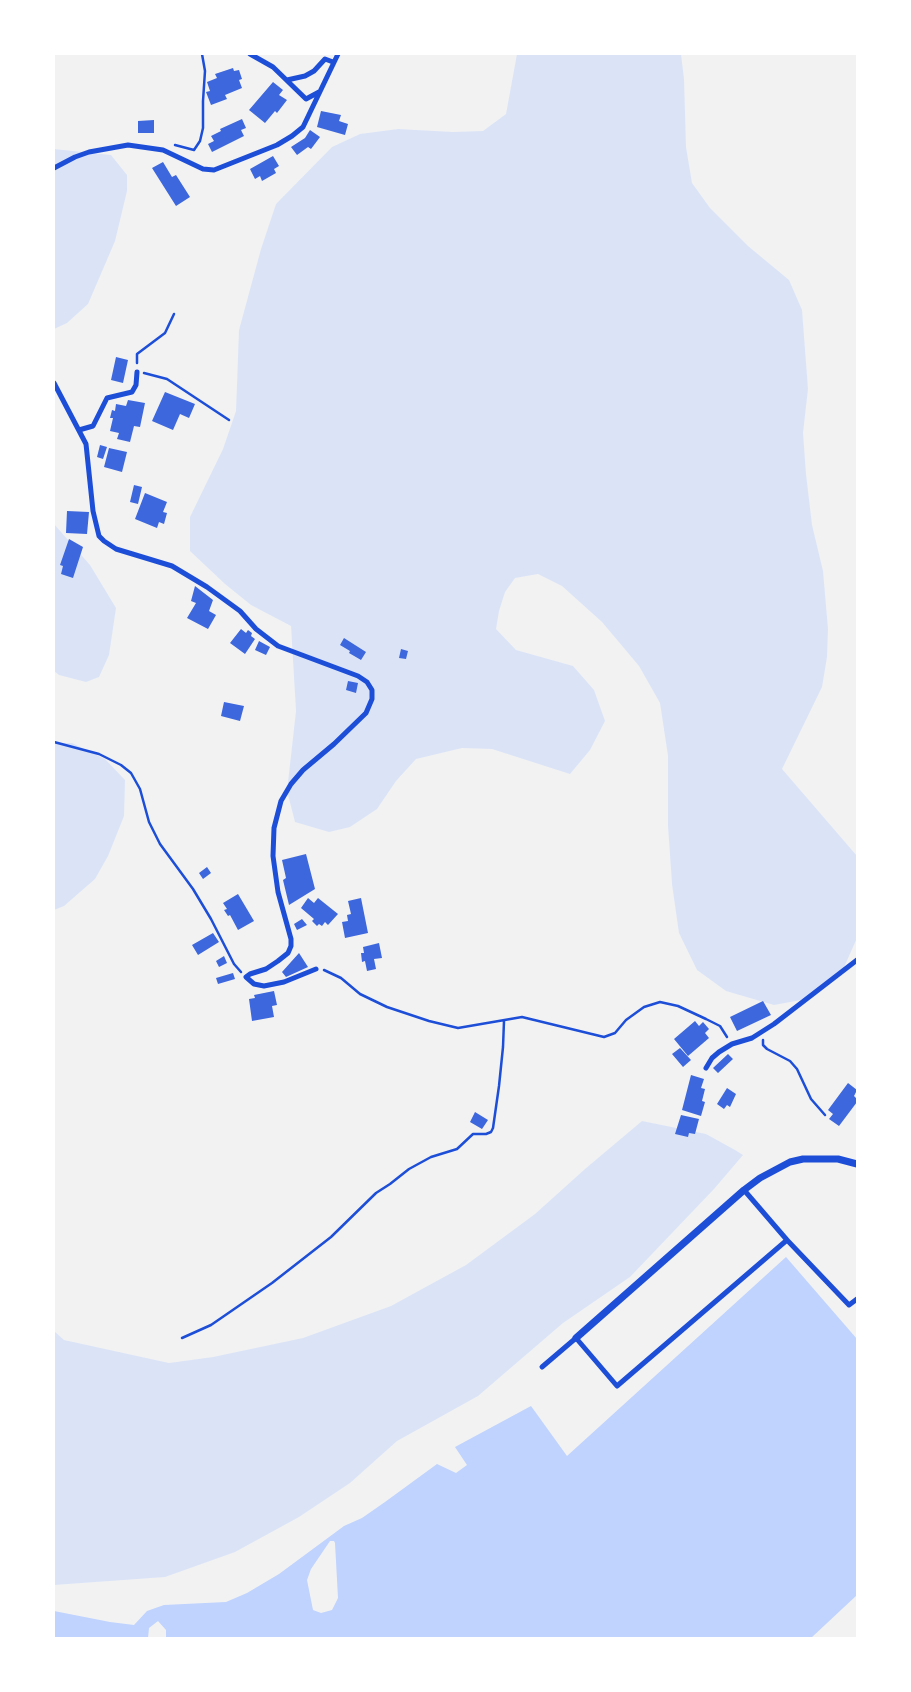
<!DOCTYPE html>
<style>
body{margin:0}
#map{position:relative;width:911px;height:1692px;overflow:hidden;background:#f2f2f2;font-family:"Asap Condensed",sans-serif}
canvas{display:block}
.frame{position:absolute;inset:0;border:55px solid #fff;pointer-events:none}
</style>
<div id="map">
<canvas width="911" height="1692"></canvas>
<div class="frame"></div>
</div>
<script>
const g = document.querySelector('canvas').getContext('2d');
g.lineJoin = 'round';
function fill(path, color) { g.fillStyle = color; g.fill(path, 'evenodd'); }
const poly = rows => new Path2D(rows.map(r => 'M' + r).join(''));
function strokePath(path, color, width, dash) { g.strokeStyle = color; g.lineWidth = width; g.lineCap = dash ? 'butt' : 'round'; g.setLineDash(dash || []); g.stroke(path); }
fill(poly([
 [517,54,681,54,684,79,686,147,692,183,710,208,748,246,789,280,802,310,808,389,803,433,806,474,812,525,823,571,828,629,827,657,822,687,782,769,857,856,857,938,841,974,812,998,774,1005,726,991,697,970,679,933,672,884,668,826,668,756,660,703,639,666,602,622,562,586,538,574,515,578,505,592,499,611,496,629,516,650,573,666,594,690,605,721,590,750,570,774,492,749,462,748,416,759,396,781,377,809,350,827,329,832,295,822,287,791,296,711,291,626,251,605,225,584,190,551,190,517,223,449,236,411,239,330,261,249,276,204,332,147,360,134,398,129,453,132,483,131,506,114],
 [54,149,111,155,127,175,127,191,115,241,88,304,67,323,54,329],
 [54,524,90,565,116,608,109,655,99,677,86,682,59,675,54,671],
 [54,743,72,743,105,759,125,780,124,816,108,856,95,879,64,906,54,910],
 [642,1121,706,1134,735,1150,743,1155,714,1189,630,1277,563,1323,478,1396,397,1441,350,1483,299,1517,235,1552,165,1577,54,1585,54,1331,64,1340,169,1363,213,1357,303,1338,391,1306,466,1265,535,1214,585,1169]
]), '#dbe4f7');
fill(poly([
 [786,1257,857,1339,857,1638,166,1638,166,1630,158,1621,149,1628,148,1638,54,1638,54,1611,110,1622,134,1625,147,1611,164,1605,226,1602,247,1593,279,1574,344,1526,362,1518,385,1502,437,1464,456,1473,467,1465,455,1447,531,1406,567,1456],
 [330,1541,334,1541,335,1543,338,1598,332,1610,321,1613,313,1610,307,1580,311,1569]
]), '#bfd3fe');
fill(poly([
 [857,1595,857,1638,811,1638]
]), '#f2f2f2');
fill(poly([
 [233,68,234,71,239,70,242,79,239,80,242,88,225,95,227,99,211,105,206,92,210,91,207,82,217,78,215,74],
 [273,82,283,90,279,95,287,100,277,113,275,111,265,123,249,110],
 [321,111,341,115,339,121,348,124,345,135,317,127],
 [242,119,246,128,241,130,244,136,212,152,208,144,214,141,211,136,221,131,220,129],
 [154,120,154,133,138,133,138,121],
 [310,130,320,137,311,149,308,147,297,155,291,147,305,138],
 [273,156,279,166,274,169,276,173,262,181,260,176,255,179,250,169],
 [163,162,172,177,176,175,190,197,176,206,152,168],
 [116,357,128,360,123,383,111,380],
 [165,392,195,404,189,418,180,414,173,430,152,421],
 [128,400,145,403,140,427,134,426,130,442,117,439,119,433,110,431,113,418,110,418,112,410,115,411,116,404,126,406],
 [100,445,107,447,103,459,97,457],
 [109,448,127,452,122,472,104,467],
 [134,485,142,487,138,504,130,502],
 [145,493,167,502,163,512,167,513,164,524,159,522,157,528,135,519],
 [67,511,89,512,87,534,66,533],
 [69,539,83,547,73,578,61,574,63,566,60,565],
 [195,586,213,600,209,611,216,615,208,629,187,618,196,603,191,601],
 [241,629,246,633,248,630,252,633,251,636,255,639,245,654,230,643],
 [344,638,366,652,361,660,349,653,350,651,340,645],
 [259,641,270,647,266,655,255,650],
 [401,649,408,651,406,659,399,658],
 [348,681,358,683,356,693,346,690],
 [224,702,244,706,240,721,221,716],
 [306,854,315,889,289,905,283,880,286,878,282,860],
 [207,867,211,873,203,879,199,873],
 [238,894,254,921,238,930,230,915,228,916,224,910,227,909,223,903],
 [308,898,314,903,318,898,338,914,328,925,325,922,322,926,319,924,317,926,312,921,314,919,301,908],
 [361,898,368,933,345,938,342,922,348,921,347,915,351,914,348,901],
 [302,919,307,925,297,930,294,924],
 [213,933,219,942,198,955,192,945],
 [379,943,382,958,374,959,376,969,367,971,365,961,362,962,361,953,364,953,363,947],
 [299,953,308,967,286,977,282,972],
 [224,956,227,963,219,967,216,961],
 [233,973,235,979,218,984,216,978],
 [274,991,277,1005,272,1006,274,1017,252,1021,249,999,255,998,254,995],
 [763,1001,771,1015,737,1031,730,1017],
 [695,1021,699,1026,703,1022,709,1029,705,1033,709,1038,688,1056,674,1039],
 [680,1048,691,1060,683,1067,672,1054],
 [728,1054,733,1059,718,1073,713,1068],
 [691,1075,704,1079,701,1088,705,1089,702,1101,705,1102,701,1116,682,1110],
 [848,1083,857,1090,854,1096,857,1099,857,1102,839,1126,829,1119,833,1114,828,1110],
 [727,1088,736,1094,730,1107,727,1105,724,1109,717,1104],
 [475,1112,488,1120,482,1129,470,1122],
 [681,1115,699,1119,695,1134,689,1133,688,1137,675,1134]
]), '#3d67dc');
strokePath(poly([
 [175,145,194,150,200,141,203,128,203,101,205,71,202,54],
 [137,363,137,354,165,333,174,314],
 [144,373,167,379,229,420],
 [54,742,99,754,121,765,131,773,140,789,149,822,160,844,193,889,211,919,234,964,241,972],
 [324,970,341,978,360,994,387,1007,429,1021,458,1028,522,1017,604,1037,615,1033,626,1020,644,1007,660,1002,678,1006,706,1019,720,1026,727,1037],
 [763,1040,763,1045,767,1049,790,1061,797,1069,811,1099,825,1115],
 [182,1338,211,1325,272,1283,331,1237,376,1193,390,1184,409,1169,431,1157,457,1149,473,1134,486,1134,491,1132,493,1128,499,1086,503,1047,504,1021]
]), '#1d4ed8', 2.5);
strokePath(poly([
 [250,54,273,67,306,99,319,92],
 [287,80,305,76,314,71,325,59,333,62],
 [54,168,75,157,89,152,128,145,163,150,203,169,214,170,277,145,292,136,303,127,338,54],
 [54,383,86,444,93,511,99,536,104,541,116,549,172,566,207,587,240,611,256,629,278,646,358,676,367,682,372,690,372,699,366,713,334,744,303,770,291,784,281,801,274,828,273,856,278,892,291,939,291,946,288,953,278,961,266,969,250,974,246,977,254,984,264,986,284,982,316,969],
 [79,430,93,426,107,398,132,392,136,385,137,372],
 [706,1068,712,1058,719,1052,732,1044,752,1038,774,1024,857,960],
 [744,1190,787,1240,849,1305,857,1299],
 [542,1367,576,1338,617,1386,787,1240]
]), '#1d4ed8', 5);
strokePath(poly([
 [576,1338,744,1190,760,1178,790,1162,803,1159,838,1159,857,1164]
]), '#1d4ed8', 7);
</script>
